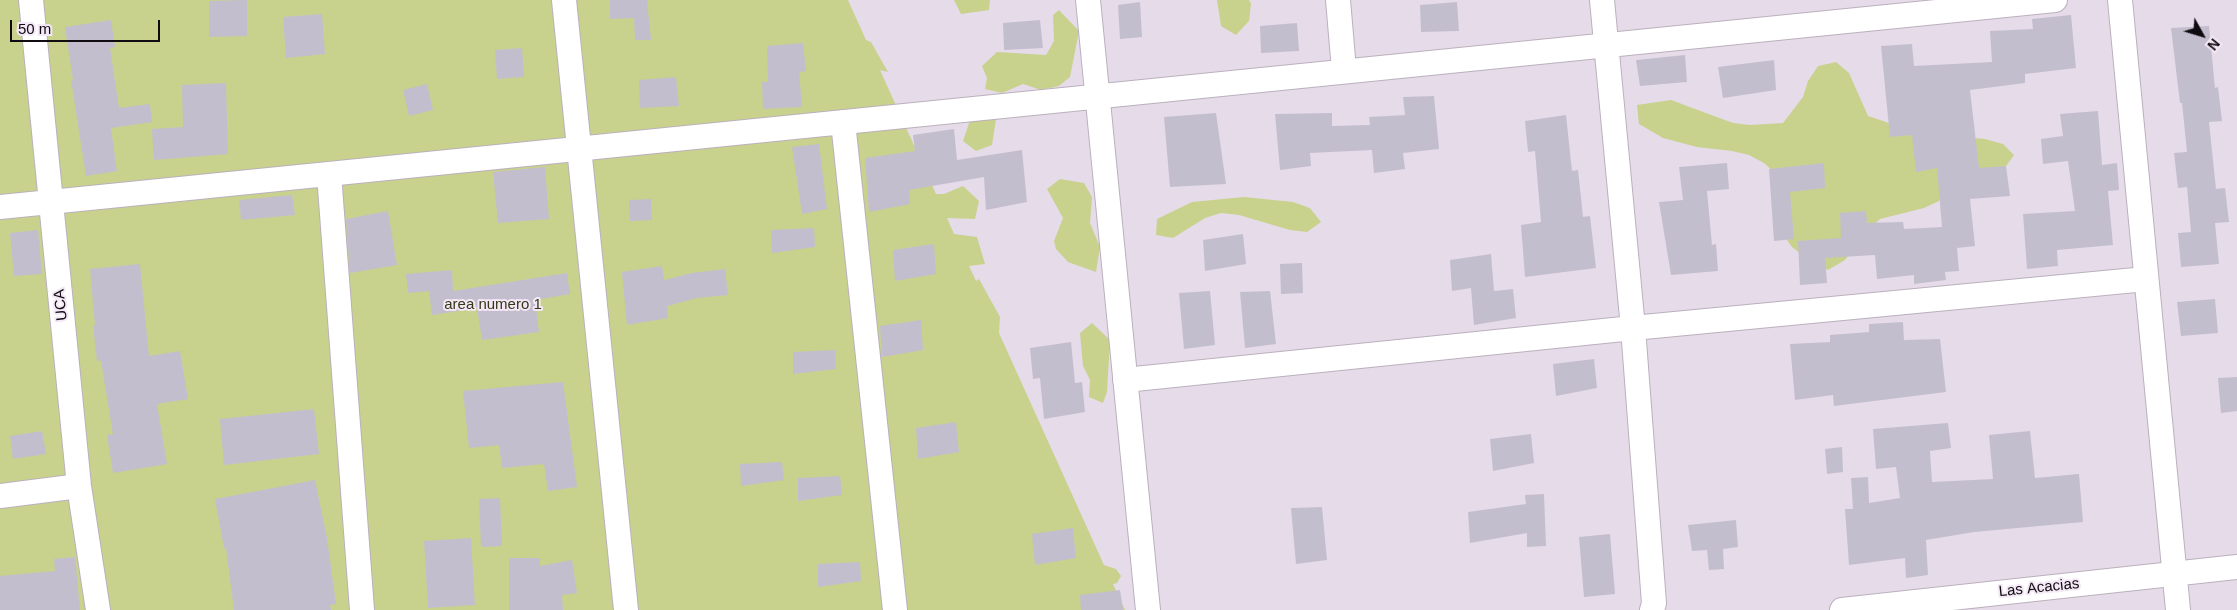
<!DOCTYPE html>
<style>
body{margin:0}
#map{position:relative;width:2237px;height:610px;overflow:hidden;background:#e6dbe9;font-family:Arial,sans-serif}
canvas{display:block}
.north{position:absolute;left:2177px;top:10px;width:50px;height:50px;-webkit-text-stroke:4px #f4e8f6;paint-order:stroke;rotate:129deg;font-size:14px;font-weight:700;line-height:20px;text-align:center;color:#0f0b10}
.north::after{content:'';display:block;margin:auto;width:18px;height:22px;background:#0f0b10;clip-path:polygon(50% 0,100% 100%,50% 72%,0 100%)}
.scale{position:absolute;left:10px;top:20px;width:150px;height:22px;box-sizing:border-box;border:2px solid #0f0b10;border-top:0;padding-left:6px;font-size:15px;line-height:18px;white-space:nowrap;color:#0f0b10;-webkit-text-stroke:4px #f4e8f6;paint-order:stroke}
</style>
<div id="map">
<canvas width="2237" height="610"></canvas>
<div class="north">N</div>
<div class="scale">50 m</div>
</div>
<script>
const g = document.querySelector('canvas').getContext('2d');
g.lineJoin = 'round';
function fill(path, color) { g.fillStyle = color; g.fill(path, 'evenodd'); }
const poly = rows => new Path2D(rows.map(r => 'M' + r).join(''));
function strokePath(path, color, width, dash) { g.strokeStyle = color; g.lineWidth = width; g.lineCap = dash ? 'butt' : 'round'; g.setLineDash(dash || []); g.stroke(path); }
function write(font, color, halo, rows, align = 'center') {
  g.font = font + ' Arial,sans-serif'; g.lineWidth = 4; g.setLineDash([]); g.textBaseline = 'middle'; g.strokeStyle = halo; g.fillStyle = color; for (const [text, x, y, turn = 0] of rows) {
    g.save(); g.translate(x, y); g.rotate((+turn || 0) * Math.PI / 180); g.textAlign = isNaN(turn) ? turn : align; if (halo) g.strokeText(text, 0, 0); g.fillText(text, 0, 0); g.restore();
  }
}
fill(poly([
 [0,0,848,0,866,40,871,42,888,72,880,70,936,194,944,194,963,186,979,201,975,219,947,218,954,234,977,237,985,264,969,266,976,281,979,279,1000,317,999,333,1104,565,1116,569,1121,576,1117,583,1113,584,1125,610,0,610],
 [954,0,990,0,989,10,961,14],
 [1217,0,1249,0,1251,4,1249,21,1236,35,1221,26],
 [1059,10,1079,31,1070,77,1059,86,1041,90,1023,84,1002,93,985,89,987,78,982,66,997,52,1046,55,1054,41,1053,15],
 [1836,62,1849,73,1868,116,1919,133,1985,139,2003,144,2014,155,2004,169,1988,177,1959,161,1939,201,1924,208,1880,219,1867,231,1845,260,1828,270,1806,258,1792,247,1778,227,1777,175,1764,163,1749,155,1732,151,1697,147,1663,138,1639,124,1637,105,1671,100,1733,123,1750,125,1783,123,1803,97,1808,81,1818,66],
 [972,114,996,119,992,145,976,151,963,141],
 [1060,179,1084,183,1092,197,1090,223,1100,247,1096,272,1068,262,1056,249,1054,241,1063,218,1047,189],
 [1244,197,1293,202,1310,208,1321,222,1307,232,1290,230,1239,215,1221,213,1205,218,1173,238,1156,235,1157,219,1192,202],
 [1092,323,1110,340,1107,392,1103,403,1089,397,1090,380,1083,366,1080,333]
]), '#c8d28d');
fill(poly([
 [247,0,247,36,209,37,209,1],
 [610,0,647,0,651,40,635,40,634,18,610,19],
 [1140,2,1142,37,1120,39,1118,5],
 [1457,2,1459,31,1421,32,1420,5],
 [322,14,325,54,286,58,283,17],
 [2071,15,2076,68,2025,74,2025,83,1970,90,1979,168,2006,166,2010,196,1970,199,1975,246,1957,248,1959,271,1945,272,1946,280,1914,284,1914,275,1877,279,1875,255,1825,258,1827,283,1800,285,1798,241,1841,238,1840,213,1866,211,1867,223,1903,222,1904,229,1942,227,1937,168,1916,172,1912,135,1890,137,1881,46,1912,44,1914,66,1992,62,1990,31,2033,29,2032,19],
 [111,20,115,47,110,48,119,108,150,104,152,122,111,128,117,171,86,176,71,80,73,80,65,27],
 [1040,20,1043,48,1004,50,1003,23],
 [1297,23,1299,51,1261,53,1260,26],
 [2209,26,2215,88,2218,87,2222,121,2209,122,2216,189,2225,188,2229,222,2215,223,2219,264,2181,267,2178,233,2191,232,2187,187,2178,188,2174,153,2187,152,2182,103,2180,103,2171,28],
 [803,43,806,71,799,72,802,107,763,109,762,82,768,82,767,46],
 [522,48,524,77,497,79,495,50],
 [1685,55,1687,82,1640,86,1636,60],
 [1774,60,1776,90,1723,98,1718,67],
 [676,77,679,106,640,108,639,80],
 [226,83,228,154,154,160,152,129,183,127,182,85],
 [427,84,433,110,409,116,403,90],
 [1434,96,1439,149,1403,153,1405,169,1374,173,1372,150,1310,153,1311,166,1280,170,1275,114,1332,113,1332,126,1370,125,1369,117,1405,115,1403,97],
 [2098,111,2102,165,2117,163,2119,190,2108,191,2113,245,2057,250,2058,266,2027,269,2023,214,2075,211,2068,161,2043,164,2041,139,2063,136,2060,114],
 [1216,113,1226,184,1170,187,1164,117],
 [1566,115,1572,171,1578,170,1583,217,1590,216,1596,268,1525,277,1521,225,1541,222,1535,151,1528,152,1525,121],
 [954,129,957,160,1022,150,1027,202,986,210,984,177,909,190,910,204,869,212,865,158,915,151,913,135],
 [819,144,827,209,802,214,792,147],
 [1727,163,1729,189,1707,191,1712,245,1716,244,1718,271,1671,275,1659,202,1683,200,1679,167],
 [1824,163,1825,188,1790,192,1794,239,1774,241,1769,169],
 [545,167,549,219,498,223,493,172],
 [292,195,295,215,241,220,239,200],
 [651,199,652,220,630,221,629,200],
 [388,211,397,265,350,273,346,219],
 [814,228,815,247,772,253,771,230],
 [38,230,42,274,14,276,10,233],
 [1243,234,1246,264,1205,271,1203,240],
 [934,244,936,274,895,281,893,250],
 [1491,254,1494,291,1513,289,1516,318,1474,325,1471,288,1452,291,1450,260],
 [1302,263,1303,293,1281,294,1280,264],
 [140,264,149,356,180,351,188,399,157,404,167,464,113,473,107,435,113,434,101,361,97,361,93,325,95,325,90,269],
 [662,266,664,280,692,273,725,269,728,295,697,298,667,306,668,318,627,325,622,272],
 [452,270,453,291,567,273,570,294,535,300,539,332,482,340,477,308,432,315,429,291,408,293,406,274],
 [1210,291,1215,345,1184,349,1179,293],
 [1270,291,1276,344,1245,348,1240,292],
 [2215,299,2218,333,2181,336,2177,302],
 [921,320,923,350,882,357,880,326],
 [1903,322,1904,340,1940,339,1946,392,1834,406,1833,395,1795,400,1790,344,1830,342,1830,335,1869,332,1869,324],
 [1071,342,1075,383,1082,382,1085,412,1044,419,1040,378,1033,379,1030,348],
 [835,350,836,369,793,374,793,352],
 [1594,359,1597,388,1556,396,1553,364],
 [2237,377,2237,411,2221,413,2218,378],
 [563,382,577,487,548,491,544,464,502,468,499,445,469,448,463,391],
 [314,409,319,454,224,465,220,419],
 [956,422,959,452,918,459,916,428],
 [1948,423,1951,448,1930,451,1932,482,1993,479,1989,435,2030,431,2035,478,2079,474,2083,522,1974,532,1926,540,1928,575,1906,578,1905,558,1849,565,1845,509,1853,509,1851,478,1868,477,1869,503,1900,498,1896,467,1876,469,1873,429],
 [42,431,46,454,13,459,10,436],
 [1531,434,1534,463,1493,471,1490,439],
 [1842,447,1843,472,1827,474,1825,449],
 [782,462,784,480,741,486,740,464],
 [840,476,842,495,798,501,798,478],
 [315,480,327,538,336,604,330,605,331,610,234,610,226,548,224,548,215,499],
 [1544,494,1546,546,1527,547,1527,533,1470,543,1468,512,1526,504,1525,495],
 [500,498,502,546,481,547,479,499],
 [1322,507,1327,560,1296,564,1291,508],
 [1736,520,1738,547,1723,549,1724,569,1709,570,1707,550,1692,551,1688,525],
 [1073,528,1076,558,1035,565,1032,534],
 [1610,534,1615,594,1584,597,1579,537],
 [471,538,475,605,428,608,424,541],
 [75,557,80,610,0,610,0,576,55,571,54,559],
 [509,558,540,558,540,566,572,560,577,593,562,595,563,610,509,610],
 [860,562,861,581,818,587,818,564],
 [1120,590,1123,610,1081,610,1080,595]
]), '#c3bece');
const minor = poly([
 [31,0,79,486,98,610],
 [564,0,626,610],
 [1088,0,1148,610],
 [1338,0,1344,70],
 [1602,0,1633,328,1654,603,1652,610],
 [2120,0,2178,610],
 [843,122,895,610],
 [329,174,362,610],
 [0,207,2055,0],
 [1125,380,1633,328,2146,279],
 [0,496,79,486],
 [1842,610,2237,567]
]);
strokePath(minor, '#bbb0bd', 26);
strokePath(minor, '#fff', 24);
write('15px', '#0f0b10', '#f4e8f6', [
 ["UCA",61,305,-96],
 ["Las Acacias",2039,588,-6]
]);
write('15px', '#333716', '#f4e8f6', [
 ["area numero 1",493,305]
]);
</script>
